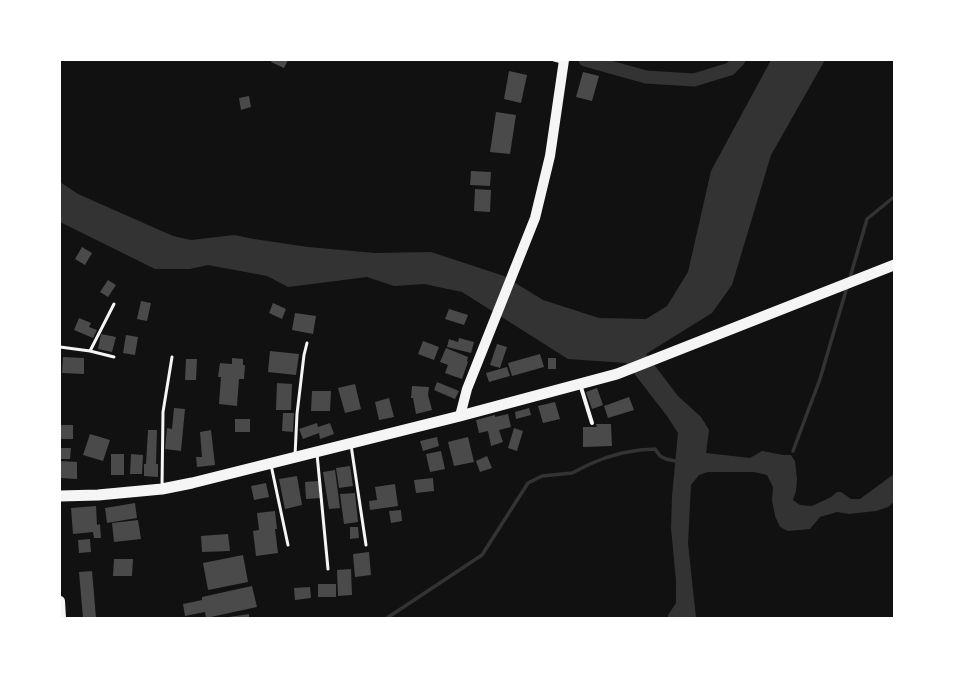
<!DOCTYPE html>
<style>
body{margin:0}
#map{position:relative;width:954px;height:678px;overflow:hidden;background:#111;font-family:"Libre Baskerville",serif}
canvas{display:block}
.frame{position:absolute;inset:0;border:61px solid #fff;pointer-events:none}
</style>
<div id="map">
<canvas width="954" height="678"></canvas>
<div class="frame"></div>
</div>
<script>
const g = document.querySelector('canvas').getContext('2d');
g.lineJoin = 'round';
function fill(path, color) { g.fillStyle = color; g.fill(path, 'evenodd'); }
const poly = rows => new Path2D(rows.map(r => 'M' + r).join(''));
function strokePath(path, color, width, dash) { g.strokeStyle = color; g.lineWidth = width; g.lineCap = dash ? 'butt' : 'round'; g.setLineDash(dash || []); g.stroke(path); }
fill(poly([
 [771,60,825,60,771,155,732,285,712,313,646,354,678,396,701,417,709,430,706,453,750,458,762,451,783,455,791,455,795,461,797,479,796,491,793,500,800,505,812,506,831,497,837,492,841,492,851,499,860,499,894,474,894,502,888,507,876,511,849,514,837,512,820,517,810,529,788,531,780,527,775,516,772,500,773,487,767,475,754,472,708,472,699,475,691,485,688,543,696,618,668,618,668,615,676,603,676,581,671,528,672,496,678,433,667,416,626,363,568,359,462,292,424,284,394,286,367,277,288,287,267,276,208,265,190,269,155,269,60,222,60,182,78,194,173,236,191,240,234,235,254,239,308,247,375,253,431,252,504,276,543,300,599,318,646,319,667,306,688,272,711,171]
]), '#333');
strokePath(poly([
 [849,281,867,219,894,197],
 [793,451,820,379,847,287],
 [387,618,482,555,528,483,542,476,572,473,590,464,605,458,622,453,640,450,655,449,660,456,666,459,675,461]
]), '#333', 3.5);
strokePath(poly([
 [585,60,646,77,694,80,730,69,739,60]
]), '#333', 13);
fill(poly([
 [272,60,288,60,284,68,271,62],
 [509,71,527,75,521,103,504,99],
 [583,72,599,76,592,101,576,97],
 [249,96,251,107,241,110,239,98],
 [496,112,516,115,510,154,490,152],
 [471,171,491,172,490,186,470,185],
 [475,189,491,190,490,212,474,211],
 [82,247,92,253,85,265,75,259],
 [108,280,116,285,108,297,100,292],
 [141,301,151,303,147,321,137,319],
 [273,303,286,309,282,319,269,313],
 [449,309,468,315,464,325,445,319],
 [295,313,316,316,313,334,292,330],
 [79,318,91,323,89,327,97,330,93,338,74,330],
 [101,334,116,337,112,352,98,349],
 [126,335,138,337,135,355,123,353],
 [459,338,474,342,471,353,447,347,449,339,458,342],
 [423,341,439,347,434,360,418,354],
 [497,344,507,347,500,368,490,365],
 [446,348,468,357,467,361,468,362,462,379,445,373,448,365,440,362],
 [270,351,299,354,296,375,268,372],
 [540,354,544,367,512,376,508,363],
 [63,357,84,358,84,374,62,373],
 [232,358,243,359,243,365,245,365,244,379,239,379,237,406,219,404,221,377,218,377,220,363,232,364],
 [548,358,556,358,556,369,548,369],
 [186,359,197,359,196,380,185,380],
 [507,367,510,376,489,382,486,373],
 [437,382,459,391,455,399,434,390],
 [277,383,292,384,291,410,276,410],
 [355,384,361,409,345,413,338,388],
 [412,386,429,387,428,395,432,410,416,414,413,398,411,398],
 [597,388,603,405,592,409,586,392],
 [312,391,331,391,330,411,311,411],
 [629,397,634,410,608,418,604,406],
 [389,398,394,417,379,420,375,402],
 [555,402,560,419,543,423,538,406],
 [174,408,185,409,181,451,165,449,167,428,172,429],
 [529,408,531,415,516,419,515,412],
 [283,413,294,413,293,432,282,431],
 [508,414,511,427,499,430,503,442,491,446,488,431,479,433,476,420,495,415,495,417],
 [235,419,250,419,250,432,235,432],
 [317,423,318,427,330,423,334,434,320,439,319,433,303,439,299,429],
 [596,424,611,424,612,446,583,447,583,427,597,427],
 [60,425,73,425,73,439,60,439],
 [514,428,523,431,517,451,508,448],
 [148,430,157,430,156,464,158,464,158,477,144,476,144,464,146,464],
 [211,430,215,465,197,467,196,457,202,457,200,432],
 [90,434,110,440,103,461,83,455],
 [437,437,439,446,423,451,420,441],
 [468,437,474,462,454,466,448,442],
 [60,448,71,448,70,459,60,459],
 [441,451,445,469,430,472,426,454],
 [111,454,124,454,124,475,111,475],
 [131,454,143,455,142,474,130,474],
 [487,456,492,468,480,472,476,461],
 [60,461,77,462,77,479,60,478],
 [350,466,353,486,339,488,336,468],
 [335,470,340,508,329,509,323,472],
 [297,476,302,505,285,509,279,479],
 [433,478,434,491,416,493,414,480],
 [318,481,320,498,306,499,305,482],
 [266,483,269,497,254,500,251,486],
 [395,484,398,506,370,510,369,501,377,500,375,487],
 [355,493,358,522,344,524,340,494],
 [135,503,137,518,107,523,105,508],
 [96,506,97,525,100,524,101,538,94,538,93,532,73,534,71,508],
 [401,510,402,521,391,523,389,511],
 [275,511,277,529,275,529,278,553,256,556,253,531,259,530,257,513],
 [138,520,141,539,114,542,112,523],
 [350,527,358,527,359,538,350,539],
 [228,534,230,551,202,552,201,536],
 [90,539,91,552,79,553,78,540],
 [369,552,371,575,355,577,353,554],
 [243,555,248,582,208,590,203,563],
 [114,559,133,559,132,576,113,576],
 [351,569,352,595,338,596,337,570],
 [92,571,96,618,83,618,79,572],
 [318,584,336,584,336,597,318,597],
 [252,586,257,607,206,618,205,612,185,616,183,604,202,600,202,597],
 [310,587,311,598,295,600,294,588],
 [249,614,249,618,229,618,229,617]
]), '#4a4a4a');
strokePath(poly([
 [554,60,562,62],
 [60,347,90,351,114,357],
 [90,351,114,304],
 [351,445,366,545],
 [317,454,328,569],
 [295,456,297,414,304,355,307,343],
 [271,465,288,545],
 [162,487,163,412,172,357]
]), '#f5f5f5', 3);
strokePath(poly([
 [580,384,592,423]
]), '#f5f5f5', 4);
strokePath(poly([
 [460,416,467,389,535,218,550,156,564,60],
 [60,601,61,618]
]), '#f5f5f5', 10);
strokePath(poly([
 [60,496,98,495,162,489,192,483,460,416,617,374,894,265]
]), '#f5f5f5', 11);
</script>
